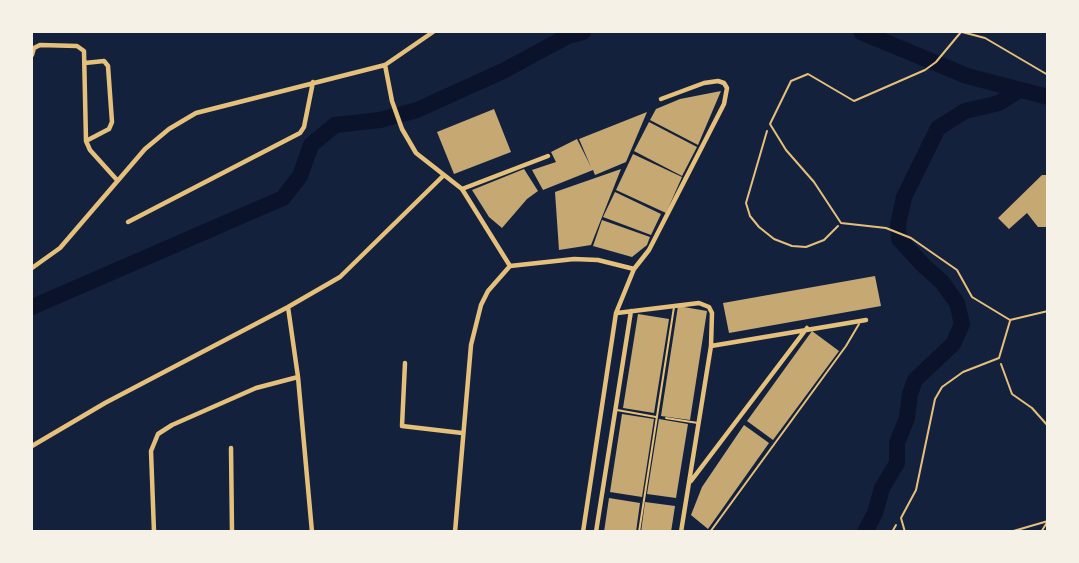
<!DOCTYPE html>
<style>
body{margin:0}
#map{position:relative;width:1079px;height:563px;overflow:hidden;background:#14213d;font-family:"Work Sans",sans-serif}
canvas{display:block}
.frame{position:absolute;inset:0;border:33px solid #f6f1e7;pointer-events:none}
</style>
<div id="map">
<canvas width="1079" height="563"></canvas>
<div class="frame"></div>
</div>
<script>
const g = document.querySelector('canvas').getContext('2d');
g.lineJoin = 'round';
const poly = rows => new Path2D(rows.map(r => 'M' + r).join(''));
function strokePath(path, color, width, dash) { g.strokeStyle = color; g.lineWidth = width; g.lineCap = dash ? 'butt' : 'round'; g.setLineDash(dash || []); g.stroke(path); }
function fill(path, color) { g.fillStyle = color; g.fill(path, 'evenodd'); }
strokePath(poly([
 [861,32,967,76,1048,97],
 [32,307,283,198,300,176,311,145,335,125,380,120,417,110,503,71,568,36,583,32],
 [865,532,875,513,882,488,897,463,897,443,907,418,910,394,915,380,953,344,962,324,957,303,942,282,924,266,899,239,898,225,904,197,938,128,965,111,999,103,1019,90]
]), '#0b132b', 16);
fill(poly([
 [721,91,698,145,650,120,656,109,680,99],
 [494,109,511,152,454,174,437,132],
 [647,112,626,162,595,175,593,170,543,190,532,170,556,162,551,152,577,139,591,167,579,139],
 [649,122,697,147,682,176,634,151],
 [633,154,682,177,666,213,616,190],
 [524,169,538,191,527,199,502,228,489,217,472,190],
 [621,169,591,245,559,250,555,192],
 [1042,175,1048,175,1048,227,1038,227,1027,213,1009,229,998,218],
 [615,192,661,214,651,235,603,217],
 [602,220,650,237,647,245,632,257,593,246],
 [875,276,881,306,729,333,723,303],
 [678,306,707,311,690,420,661,416],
 [638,314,669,319,654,413,623,408],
 [812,331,839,351,773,440,747,421],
 [622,414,654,419,642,497,610,492],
 [659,419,688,424,676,498,647,494],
 [744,425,769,443,708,529,691,515,702,487],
 [609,498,640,503,636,532,604,532],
 [645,502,675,506,671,532,641,532]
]), '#c6a872');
strokePath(poly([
 [767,131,746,203,750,216,759,227,774,239,792,246,806,247,824,240,838,226],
 [1001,364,1012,394,1032,408,1048,426],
 [892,532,896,525]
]), '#e5c07b', 2);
strokePath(poly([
 [961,32,936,62,925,70,854,101,808,74,791,81,770,124,786,150,814,182,841,223,886,228,911,238,957,270,972,297,1010,320,1048,311],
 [962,32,985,38,1048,75],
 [617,410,656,417],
 [666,418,698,423],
 [639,532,674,307],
 [710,532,846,346,859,324],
 [905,532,901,518,916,490,935,399,942,387,963,372,999,358,1010,321],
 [1010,532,1048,521],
 [1041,532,1048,521]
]), '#e5c07b', 2);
strokePath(poly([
 [32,55,34,48,40,45,77,46,84,51,86,141,90,150,117,180],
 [85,63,104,61,108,66,112,122,109,129,86,141],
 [385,65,392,101,402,129,416,153,462,189,510,266],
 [462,189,548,156],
 [128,222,300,133,304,127,313,82],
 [32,268,60,248,145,149,169,129,196,113,385,65,433,32],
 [288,307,298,377,312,532],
 [617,313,699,303,709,307,712,313,711,346,681,532],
 [711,346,866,320],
 [405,363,402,426,462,433],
 [32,446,105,403,288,307,340,277,443,176],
 [231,448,232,532],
 [691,481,807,328],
 [154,532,151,451,158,434,172,425,256,388,298,377],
 [455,532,471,345,481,305,488,291,510,266,574,259,598,260,634,269],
 [583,532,616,313,634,269,649,250,724,104,727,88,724,83,718,81,704,83,661,99],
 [596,532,631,311]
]), '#e5c07b', 4.5);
</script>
